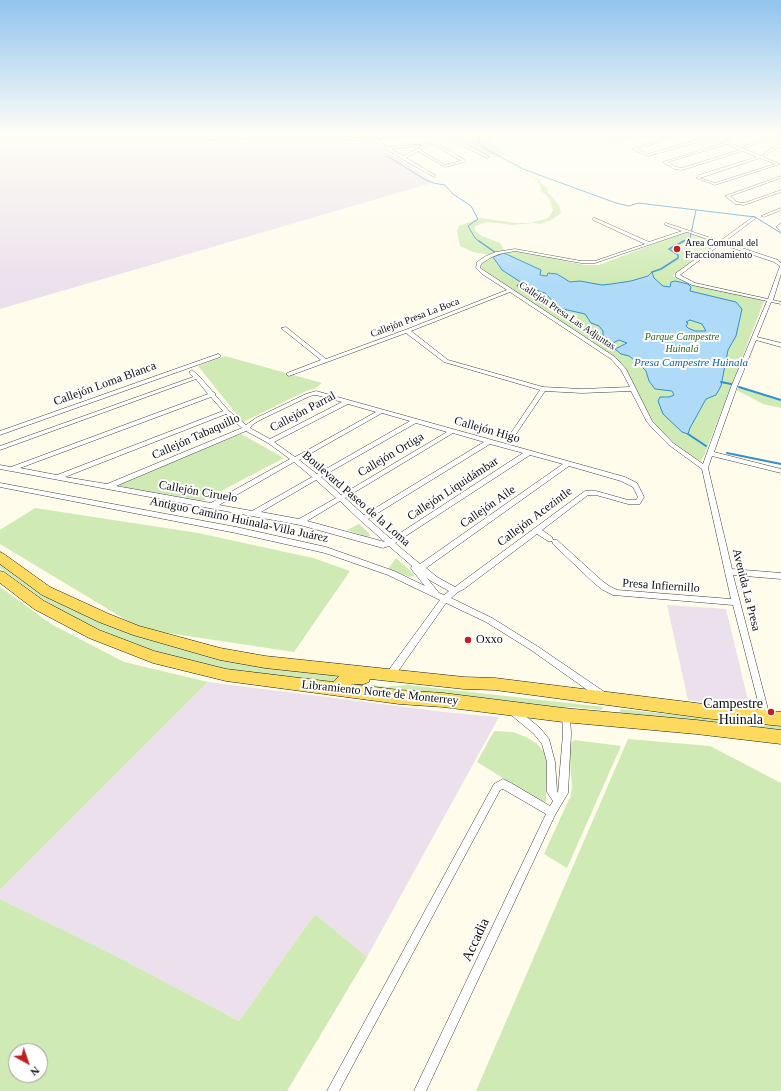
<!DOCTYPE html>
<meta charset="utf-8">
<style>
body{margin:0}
#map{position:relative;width:781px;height:1091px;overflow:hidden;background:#fffcec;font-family:"Times New Roman",serif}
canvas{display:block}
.north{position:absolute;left:8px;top:1043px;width:40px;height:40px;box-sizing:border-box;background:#fff;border:1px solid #9e9e9e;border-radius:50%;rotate:140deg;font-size:11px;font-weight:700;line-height:16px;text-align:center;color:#0c0c0c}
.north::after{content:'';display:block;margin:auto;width:14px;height:18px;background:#c02024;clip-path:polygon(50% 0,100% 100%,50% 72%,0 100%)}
</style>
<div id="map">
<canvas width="781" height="1091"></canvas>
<div class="north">N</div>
</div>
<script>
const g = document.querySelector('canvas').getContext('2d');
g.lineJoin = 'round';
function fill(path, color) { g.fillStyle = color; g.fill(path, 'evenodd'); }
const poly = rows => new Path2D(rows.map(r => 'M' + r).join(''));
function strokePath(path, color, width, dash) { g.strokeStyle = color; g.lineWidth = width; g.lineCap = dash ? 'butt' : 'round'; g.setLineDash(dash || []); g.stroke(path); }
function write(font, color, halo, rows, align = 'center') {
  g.font = font + ' "Times New Roman",serif'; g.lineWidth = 4; g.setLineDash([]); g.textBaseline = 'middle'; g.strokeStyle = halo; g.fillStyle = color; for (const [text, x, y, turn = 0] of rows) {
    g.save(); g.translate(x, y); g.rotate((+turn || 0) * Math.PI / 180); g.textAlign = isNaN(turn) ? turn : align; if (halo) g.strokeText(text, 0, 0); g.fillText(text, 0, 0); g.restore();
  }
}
fill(poly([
 [0,133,181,133,218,141,265,139,301,133,342,141,374,143,435,182,0,309],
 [667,605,726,609,750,708,688,700],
 [208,682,444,712,499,717,367,957,315,914,239,1021,112,954,0,899,0,890]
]), '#ebe0ec');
fill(poly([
 [456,133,492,133,492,142,505,154,494,158,492,155,483,153,451,135],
 [509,164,541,181,540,183,548,188,547,191,559,205,561,213,553,219,541,224,534,223,513,225,487,222,475,226,475,231,482,236,500,243,504,250,490,255,473,252,460,246,457,231,459,226,480,218,516,223,530,223,546,219,550,216,553,210,549,198,541,191,540,186,537,180],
 [685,232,720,242,672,276,764,301,706,451,701,461,695,459,661,434,641,402,624,366,612,356,482,269,481,265,487,259,507,252,520,251,584,265,599,265],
 [225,356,322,383,314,389,306,391,243,422,198,366],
 [739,387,781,400,781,408,763,404,748,396,736,390],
 [241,434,284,458,202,501,113,485],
 [35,508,198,533,313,558,350,571,294,652,141,629,0,544,0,530],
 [359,524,369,533,370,536,367,537,347,530],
 [396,558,414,574,414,576,410,577,388,569],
 [0,561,140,637,202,655,230,662,348,677,336,684,241,672,182,659,141,647,73,618,41,598,0,568],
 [0,587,51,624,124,662,208,682,0,890],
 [358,683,386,687,407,685,604,707,601,710,571,707,556,710,354,686],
 [621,709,781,726,781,732,619,714],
 [494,731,513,732,526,737,536,743,544,752,547,763,546,802,539,800,477,762],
 [628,739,710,746,781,783,781,1091,476,1091],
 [574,740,621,746,567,868,544,854,571,795,572,786,569,748,570,743],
 [0,899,112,954,239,1021,315,914,367,957,287,1091,0,1091],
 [16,1051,40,1051,40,1075,16,1075]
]), '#cfeab4');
fill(poly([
 [695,235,718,242,698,257,675,249]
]), '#e1f1c7');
const water = poly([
 [504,253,541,270,540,275,547,276,548,273,557,274,570,282,580,281,602,285,611,284,631,281,648,276,652,272,654,278,663,286,670,287,671,282,675,281,688,284,691,287,690,291,736,302,742,309,736,336,728,350,721,386,716,395,706,399,690,428,688,434,682,432,663,414,658,401,660,397,669,397,674,395,672,391,655,389,649,381,646,371,638,363,629,356,621,354,615,349,627,343,619,340,609,345,603,341,603,331,599,326,591,323,585,314,559,308,545,293,529,288,525,285,519,288,517,285,522,283,502,270,493,257,504,253],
 [690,320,702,324,706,331,695,331,688,328,686,326,688,323,686,322,690,320]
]);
fill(water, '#afdbf8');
strokePath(water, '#348fd1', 1);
strokePath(poly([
 [482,133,479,137,479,142,484,148,523,169,616,203,629,206,638,203,755,217,781,233],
 [386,157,389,157,424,179,433,183,445,185,453,194,471,206,478,219,468,226,475,238,480,242],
 [681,242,690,238,696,210]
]), '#348fd1', 1);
strokePath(poly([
 [479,241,496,253],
 [652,272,661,269,678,258,678,255,669,249,684,241]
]), '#348fd1', 1.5);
strokePath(poly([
 [721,382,731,384],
 [739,387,781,400],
 [688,434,706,446],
 [727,453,781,464]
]), '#348fd1', 2);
const street = poly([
 [361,133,366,133,368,135,382,133,371,136,388,147,426,144,445,133,450,133,448,135,490,157,487,158,445,136,435,142,465,160,465,162,445,167,418,151,406,158,435,175,435,177,434,177,402,159,361,133],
 [432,143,461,161,445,165,420,150,432,143],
 [424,145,404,156,391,149,424,145],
 [645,133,651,133,619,142,603,137,603,135,605,134,607,136,619,140,645,133],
 [680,133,686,133,637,149,648,154,710,136,709,133,713,133,714,136,780,164,715,185,696,178,699,175,757,157,743,151,682,170,674,169,663,162,724,143,712,138,648,156,632,149,680,133],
 [727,144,740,150,682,168,676,167,668,162,727,144],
 [760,158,775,164,715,183,700,178,760,158],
 [739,133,744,133,728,141,725,140,739,133],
 [776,133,781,133,745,148,742,147,776,133],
 [780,143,781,143,781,145,766,155,763,154,780,143],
 [781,176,781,178,730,196,737,202,744,203,781,190,781,192,744,205,735,204,725,196,781,176],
 [781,208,781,210,764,217,761,216,781,208],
 [753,217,756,218,724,242,778,260,781,263,781,274,773,300,781,302,781,304,771,302,757,337,781,343,781,347,756,340,737,387,714,452,781,469,781,473,712,456,708,468,732,569,781,573,781,579,733,575,770,717,769,720,766,721,763,720,762,717,733,605,613,595,603,590,594,583,553,544,552,541,548,541,537,534,464,589,458,592,451,598,492,618,537,646,606,693,607,696,606,699,603,700,600,699,531,650,486,622,446,603,394,677,391,678,388,677,387,674,388,671,440,600,388,575,325,553,236,533,0,487,0,483,236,527,326,547,394,571,425,586,412,570,411,568,412,566,389,546,383,548,300,525,0,469,0,465,11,467,208,394,196,379,0,450,0,446,193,377,189,372,192,370,199,376,213,392,215,393,215,395,229,411,246,425,256,418,306,394,316,391,625,477,637,483,644,497,640,504,628,504,596,495,588,495,542,530,552,537,553,540,557,540,600,579,609,586,617,590,731,599,702,469,669,445,655,431,647,422,631,391,582,393,545,391,514,437,512,438,509,436,540,390,444,362,406,333,289,376,287,375,287,373,321,360,281,328,286,327,326,359,405,330,507,290,482,274,476,268,477,262,486,256,496,252,515,249,581,261,595,261,645,244,593,220,593,218,595,218,649,242,682,231,665,225,665,223,666,223,720,241,753,217],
 [687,232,718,243,676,273,676,277,692,285,767,301,731,387,703,464,673,443,652,421,626,369,615,357,480,268,481,264,490,258,499,254,515,251,581,263,595,263,687,232],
 [721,244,774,262,780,266,768,299,695,283,680,275,721,244],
 [510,292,611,359,621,370,630,387,582,389,543,387,448,360,411,331,510,292],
 [316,395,342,402,270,439,250,428,252,425,260,420,310,396,316,395],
 [211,397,223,411,57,475,20,468,211,397],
 [348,404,376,412,295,457,274,442,348,404],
 [382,413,410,421,317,474,299,460,382,413],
 [226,414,242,428,107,484,65,477,226,414],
 [416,423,447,432,341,495,321,477,416,423],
 [246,431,268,443,290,459,211,503,116,486,246,431],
 [453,433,484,442,364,515,345,498,453,433],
 [490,444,523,453,391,539,368,519,490,444],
 [530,455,563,464,420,564,395,543,530,455],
 [294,462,312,477,252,511,219,505,294,462],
 [569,466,621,481,633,487,638,497,636,500,628,500,596,491,585,491,455,587,437,577,426,568,569,466],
 [316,480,336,498,299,519,261,512,316,480],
 [340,501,361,521,385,542,307,521,340,501],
 [427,578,431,581,449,591,444,595,439,593,427,578],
 [780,224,781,224,781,231,776,227,780,224],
 [218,354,220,355,220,357,0,435,0,431,218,354],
 [513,707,516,708,540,728,549,739,555,762,557,791,558,793,563,734,562,715,563,712,566,711,569,712,570,715,571,734,568,793,555,815,426,1091,414,1091,546,814,503,789,500,790,339,1091,327,1091,494,784,503,779,511,783,550,806,553,801,547,792,547,762,542,744,534,734,510,714,509,711,510,708,513,707]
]);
const secondary = poly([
 [191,133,224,138,277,133,297,133,224,140,208,139,191,133],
 [312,133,367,139,423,133,441,133,367,141,348,140,312,133]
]);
const primary = poly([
 [0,552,4,554,50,587,109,614,139,626,220,648,265,656,464,677,495,678,704,704,781,712,781,726,704,718,495,690,464,689,370,679,369,682,364,684,350,684,399,690,443,693,563,708,696,720,781,730,781,744,696,734,563,722,443,707,399,704,226,681,153,663,89,638,34,609,0,583,0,571,4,572,44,601,99,630,154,651,226,669,333,682,339,676,265,668,220,660,133,635,99,622,42,595,0,564,0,552]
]);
strokePath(street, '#3f3f3f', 1);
strokePath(secondary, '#2e2e2e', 1);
strokePath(primary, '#1d1d1d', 1);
fill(street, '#fff');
fill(secondary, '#fff7a7');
fill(primary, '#fdda5e');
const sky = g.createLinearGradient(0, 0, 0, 286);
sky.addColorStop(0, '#91c4ee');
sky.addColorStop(0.47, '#fffef6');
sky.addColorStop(1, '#fffef600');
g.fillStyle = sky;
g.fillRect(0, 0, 781, 286);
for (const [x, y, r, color] of [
 [677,249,4,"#c02024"],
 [468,640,4,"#c02024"],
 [771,712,4,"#c02024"]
]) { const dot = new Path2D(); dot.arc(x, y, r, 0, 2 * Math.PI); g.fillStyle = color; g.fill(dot); strokePath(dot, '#fff', 1.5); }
write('10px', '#0c0c0c', '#fff', [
 ["Area Comunal del",685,243],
 ["Fraccionamiento",685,255]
], 'left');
write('10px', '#0c0c0c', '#fff', [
 ["Callejón Presa Las Adjuntas",567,316,34],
 ["Callejón Presa La Boca",415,318,-21]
]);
write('italic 10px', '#29661b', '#fff', [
 ["Parque Campestre",682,337],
 ["Huinalá",682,349]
]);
write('italic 11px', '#1260a2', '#fff', [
 ["Presa Campestre Huinala",691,363]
]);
write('12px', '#0c0c0c', '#fff', [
 ["Callejón Loma Blanca",105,384,-20],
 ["Callejón Parral",303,412,-28],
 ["Callejón Higo",487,430,16],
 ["Callejón Tabaquillo",196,437,-24],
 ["Callejón Ortiga",391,455,-31],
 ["Callejón Liquidámbar",453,489,-33],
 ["Callejón Ciruelo",198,492,10],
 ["Boulevard Paseo de la Loma",356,499,41],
 ["Callejón Aile",488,507,-35],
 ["Callejón Acezintle",535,517,-37],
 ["Antiguo Camino Huinala-Villa Juárez",239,520,12],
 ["Presa Infiernillo",661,586,4],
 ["Avenida La Presa",746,590,76],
 ["Libramiento Norte de Monterrey",380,693,6]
]);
write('12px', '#0c0c0c', '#fff', [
 ["Oxxo",476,640]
], 'left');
write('14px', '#0c0c0c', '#fff', [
 ["Campestre",763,704],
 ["Huinala",763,720]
], 'right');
write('14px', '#0c0c0c', '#fff', [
 ["Accadia",476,940,-65]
]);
</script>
